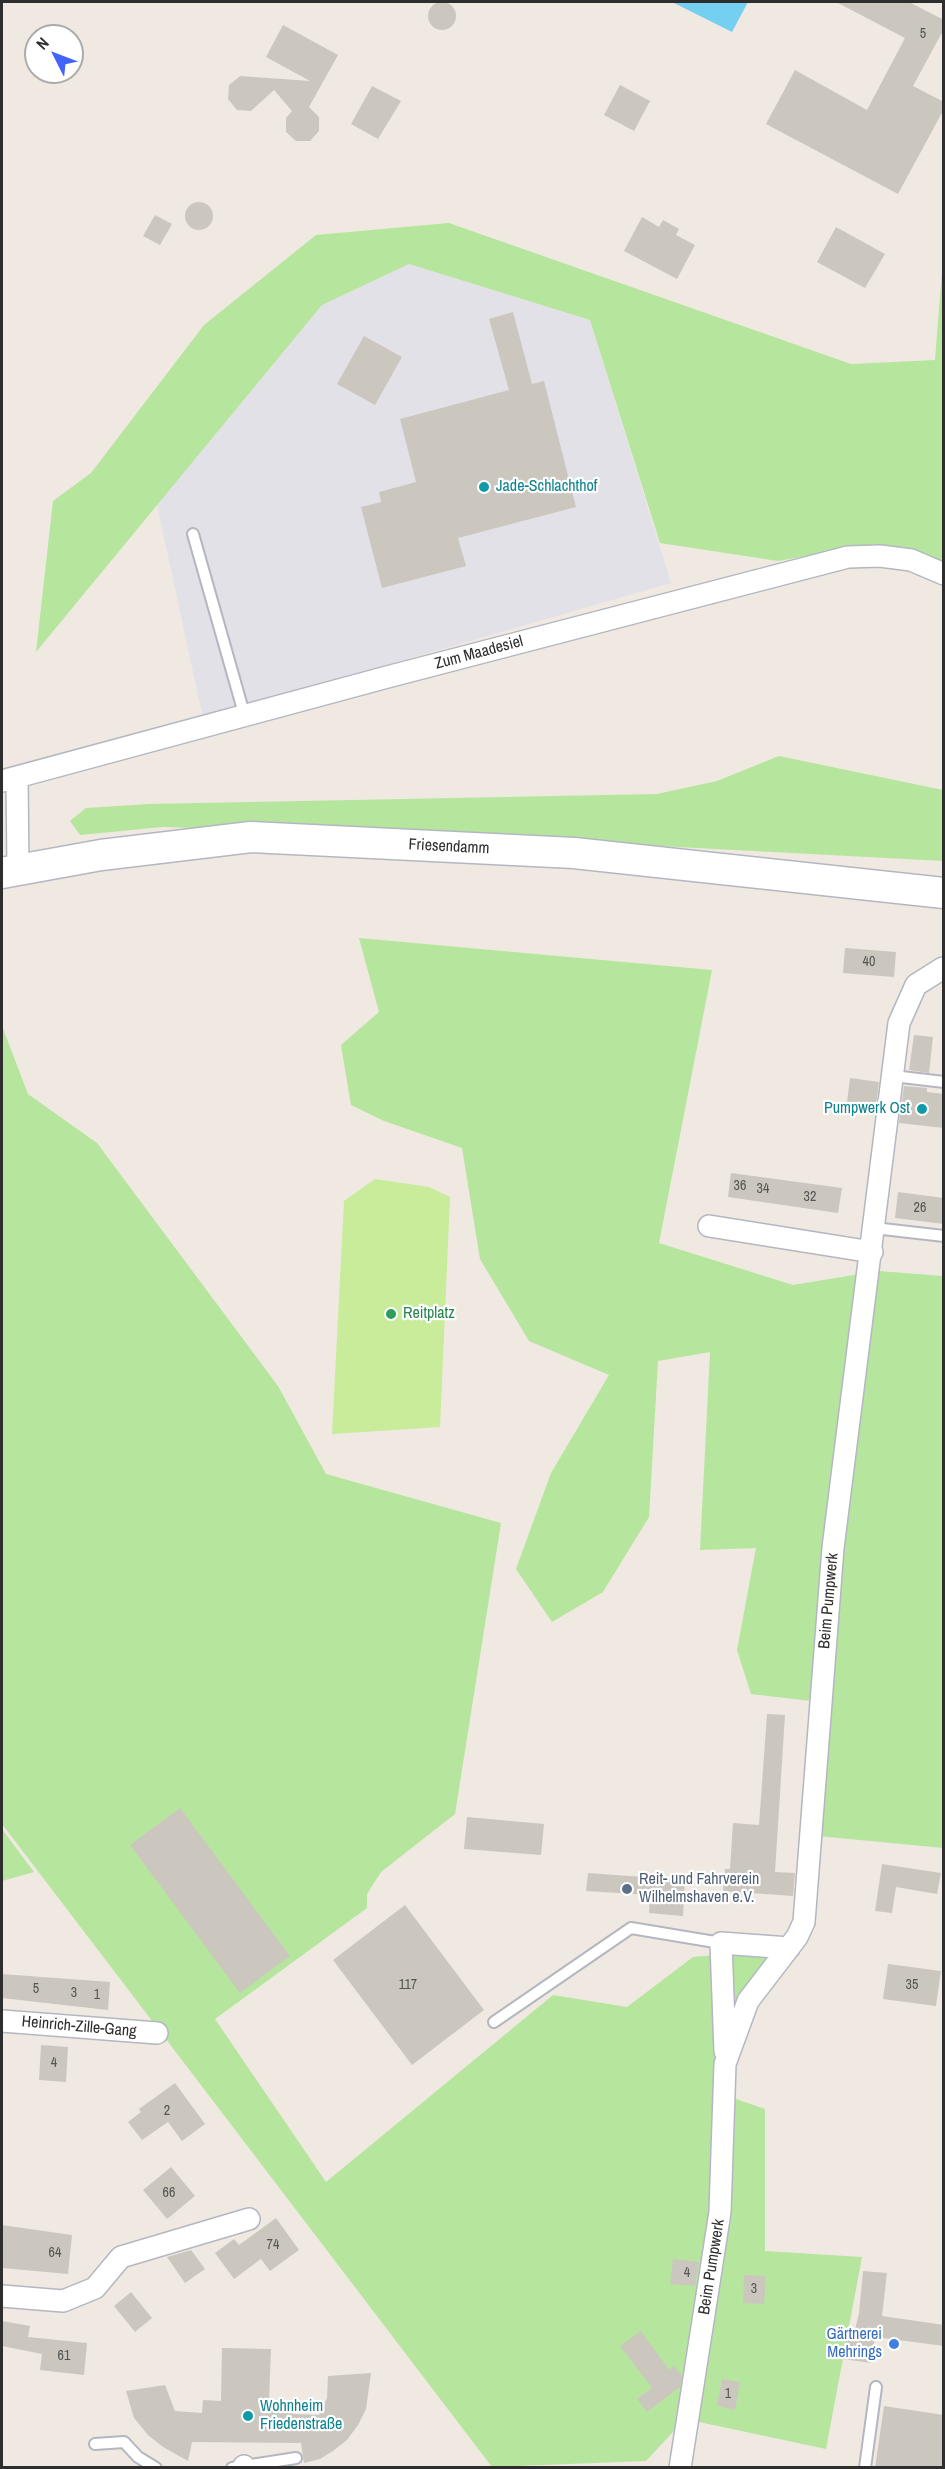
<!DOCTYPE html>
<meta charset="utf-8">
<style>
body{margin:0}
#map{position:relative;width:945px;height:2469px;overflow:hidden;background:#efe9e1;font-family:"Archivo Narrow",sans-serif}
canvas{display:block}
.frame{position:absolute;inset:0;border:3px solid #2e2e2e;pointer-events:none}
.north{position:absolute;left:24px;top:24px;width:60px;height:60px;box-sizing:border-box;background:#fff;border:2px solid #ababab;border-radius:50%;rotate:312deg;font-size:16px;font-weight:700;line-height:24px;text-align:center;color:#2e2e2e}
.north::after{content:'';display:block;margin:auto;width:21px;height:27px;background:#4264fb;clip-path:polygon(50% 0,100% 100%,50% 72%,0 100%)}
</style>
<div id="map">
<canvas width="945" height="2469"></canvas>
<div class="frame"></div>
<div class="north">N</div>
</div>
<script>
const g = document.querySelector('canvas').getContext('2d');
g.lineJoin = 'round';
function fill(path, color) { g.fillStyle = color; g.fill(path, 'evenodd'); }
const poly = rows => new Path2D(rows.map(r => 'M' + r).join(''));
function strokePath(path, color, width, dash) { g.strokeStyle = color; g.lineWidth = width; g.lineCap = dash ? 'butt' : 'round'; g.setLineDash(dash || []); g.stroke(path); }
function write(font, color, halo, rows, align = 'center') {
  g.font = font + ' "Archivo Narrow",sans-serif'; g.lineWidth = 4.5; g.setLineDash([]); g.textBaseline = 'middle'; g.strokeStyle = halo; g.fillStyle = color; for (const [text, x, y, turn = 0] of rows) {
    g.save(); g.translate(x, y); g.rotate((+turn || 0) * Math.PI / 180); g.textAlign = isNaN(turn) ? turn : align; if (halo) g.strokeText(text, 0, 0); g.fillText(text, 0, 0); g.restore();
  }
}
fill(poly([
 [409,264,590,320,671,583,203,718,157,505,322,305]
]), '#e3e1e8');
fill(poly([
 [449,223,851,364,935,360,943,259,943,564,875,544,778,561,660,543,590,320,409,264,322,305,36,652,53,501,91,473,204,325,316,235],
 [779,756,943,790,944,861,544,840,163,827,80,835,70,821,86,808,149,804,657,794,717,781],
 [359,938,712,970,659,1243,793,1285,860,1274,811,1701,751,1694,737,1650,756,1548,700,1550,710,1352,658,1361,649,1517,603,1592,552,1622,516,1569,551,1473,609,1375,529,1341,480,1259,462,1148,384,1121,351,1105,341,1045,379,1012],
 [2,1026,28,1094,97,1143,278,1386,326,1474,501,1523,455,1814,381,1872,367,1894,367,1908,215,2019,326,2182,553,1995,627,2007,693,1957,778,1950,731,2015,733,2098,765,2109,765,2251,862,2257,826,2449,685,2419,646,2461,492,2467,2,1824],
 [879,1271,943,1276,943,1848,818,1836,840,1549],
 [2,1829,34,1872,2,1881]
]), '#b6e59e');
fill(poly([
 [375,1179,429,1187,450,1197,440,1427,332,1434,344,1201]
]), '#c9ec9a');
fill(poly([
 [672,2,748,2,732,32]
]), '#75cff0');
fill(poly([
 [836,2,909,2,944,20,944,29,913,86,944,102,944,109,898,194,766,124,795,70,867,110,905,38],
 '428 16a14 14 0 1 1 28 0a14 14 0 1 1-28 0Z',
 [283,25,338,55,309,107,319,117,319,131,310,141,296,141,286,132,286,118,292,111,274,90,251,111,237,110,228,99,229,85,240,76,310,81,266,57],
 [620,85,650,101,634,131,604,115],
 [372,86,401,101,378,139,351,124],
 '185 216a14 14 0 1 1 28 0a14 14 0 1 1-28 0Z',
 [155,215,172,224,160,245,143,236],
 [642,217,659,227,663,220,679,229,676,235,695,245,677,279,624,251],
 [836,227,885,254,865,288,817,262],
 [513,312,532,384,544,381,576,507,458,538,466,566,382,588,361,507,381,502,379,492,416,482,400,419,509,390,489,319],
 [364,336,402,357,375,405,337,384],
 [845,948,896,952,894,977,843,973],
 [914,1035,933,1037,929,1073,909,1070],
 [850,1078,879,1082,876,1106,847,1102],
 [904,1086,927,1088,927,1092,944,1094,944,1128,899,1123],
 [731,1173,842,1188,838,1213,728,1197],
 [898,1192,944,1198,944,1224,895,1218],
 [767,1714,785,1715,775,1872,795,1873,793,1896,723,1891,725,1869,730,1869,733,1823,759,1825],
 [180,1808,290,1956,240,1993,130,1845],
 [467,1817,544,1824,541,1855,464,1849],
 [882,1864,941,1873,937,1894,896,1887,892,1913,875,1911],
 [588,1873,685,1880,683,1916,649,1913,650,1895,586,1891],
 [405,1905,484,2010,412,2065,333,1960],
 [888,1964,941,1971,936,2006,883,1999],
 [2,1974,110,1982,108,2010,2,1998],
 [41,2045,68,2047,66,2082,39,2080],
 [175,2083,205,2124,182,2141,168,2122,142,2140,128,2122,141,2112,139,2109],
 [171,2167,195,2196,167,2219,143,2190],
 [276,2218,299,2250,270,2271,261,2259,234,2279,215,2253,234,2239,239,2245],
 [2,2225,72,2235,68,2274,2,2268],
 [191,2250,205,2269,185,2283,167,2257],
 [673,2259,699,2262,695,2286,670,2284],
 [863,2271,887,2273,882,2316,944,2325,944,2346,875,2337,871,2363,843,2359,847,2329,855,2330,859,2313],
 [744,2275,766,2276,764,2304,743,2303],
 [131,2292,152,2318,135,2332,114,2306],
 [2,2321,30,2326,28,2337,87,2343,84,2375,40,2370,42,2354,2,2346],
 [641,2331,669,2370,674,2366,682,2376,680,2387,647,2412,637,2399,652,2388,620,2346],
 [222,2348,271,2349,269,2401,293,2402,293,2414,319,2415,327,2398,328,2376,371,2373,366,2409,358,2425,347,2440,333,2451,320,2459,304,2463,301,2443,192,2442,188,2461,163,2447,148,2435,134,2418,126,2391,165,2385,175,2411,202,2413,203,2400,221,2401],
 [722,2379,740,2382,735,2410,717,2406],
 [884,2406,944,2415,944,2468,875,2468]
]), '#cbc7bf');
const lane = poly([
 [193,534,245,717],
 [893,1076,944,1082],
 [874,1228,944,1236],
 [494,2022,631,1928,721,1943],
 [95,2444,124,2442,138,2457,156,2468],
 [232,2468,296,2458],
 [865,2468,876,2387]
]);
const street = poly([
 [17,778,18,869],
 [2,781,391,676,848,557,880,556,911,560,944,574],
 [709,1226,872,1252],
 [2,2021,157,2033],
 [725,2051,721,1943,789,1948],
 [2,2296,63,2301,95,2288,121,2257,249,2219],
 [244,2466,244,2468],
 [680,2468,720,2212,725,2064,748,2001,797,1937,804,1922,833,1548,899,1023,916,985,943,968]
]);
const secondary = poly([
 [2,873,101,855,251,837,574,853,944,893]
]);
strokePath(lane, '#b4b7c1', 14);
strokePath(street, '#b4b7c1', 24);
strokePath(secondary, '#b4b7c1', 33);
strokePath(lane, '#fff', 10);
strokePath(street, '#fff', 21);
strokePath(secondary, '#fff', 30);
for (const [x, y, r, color] of [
 [484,487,6,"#0f9aa8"],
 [922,1109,6,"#0f9aa8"],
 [391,1314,6,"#2e9e5b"],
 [627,1889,6,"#5c6f8a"],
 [894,2344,6,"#3f7fe0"],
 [248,2416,6,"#0f9aa8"]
]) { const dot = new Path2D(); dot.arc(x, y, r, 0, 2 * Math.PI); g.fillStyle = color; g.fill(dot); strokePath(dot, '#fff', 2); }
write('14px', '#555452', null, [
 ["5",923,34],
 ["40",869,962],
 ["36",740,1186],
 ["34",763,1189],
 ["32",810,1197],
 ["26",920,1208],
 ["117",408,1985],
 ["35",912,1985],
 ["5",36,1989],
 ["3",74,1993],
 ["1",97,1995],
 ["4",54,2063],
 ["2",167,2111],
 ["66",169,2193],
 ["74",273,2245],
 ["64",55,2253],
 ["4",687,2273],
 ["3",754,2289],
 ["61",64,2356],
 ["1",728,2394]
]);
write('16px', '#0d838f', '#fff', [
 ["Jade-Schlachthof",496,487],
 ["Pumpwerk Ost",910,1109,"right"],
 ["Wohnheim",260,2407],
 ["Friedenstraße",260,2425]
], 'left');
write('16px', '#2e2e2e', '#fff', [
 ["Zum Maadesiel",479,653,-15],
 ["Friesendamm",449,847,3],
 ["Beim Pumpwerk",829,1601,-85],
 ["Heinrich-Zille-Gang",79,2027,5],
 ["Beim Pumpwerk",712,2267,-81]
]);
write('16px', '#27864d', '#fff', [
 ["Reitplatz",403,1314]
], 'left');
write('16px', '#4e5e75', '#fff', [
 ["Reit- und Fahrverein",639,1880],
 ["Wilhelmshaven e.V.",639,1898]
], 'left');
write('16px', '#366cbe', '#fff', [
 ["Gärtnerei",882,2335],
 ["Mehrings",882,2353]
], 'right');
</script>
